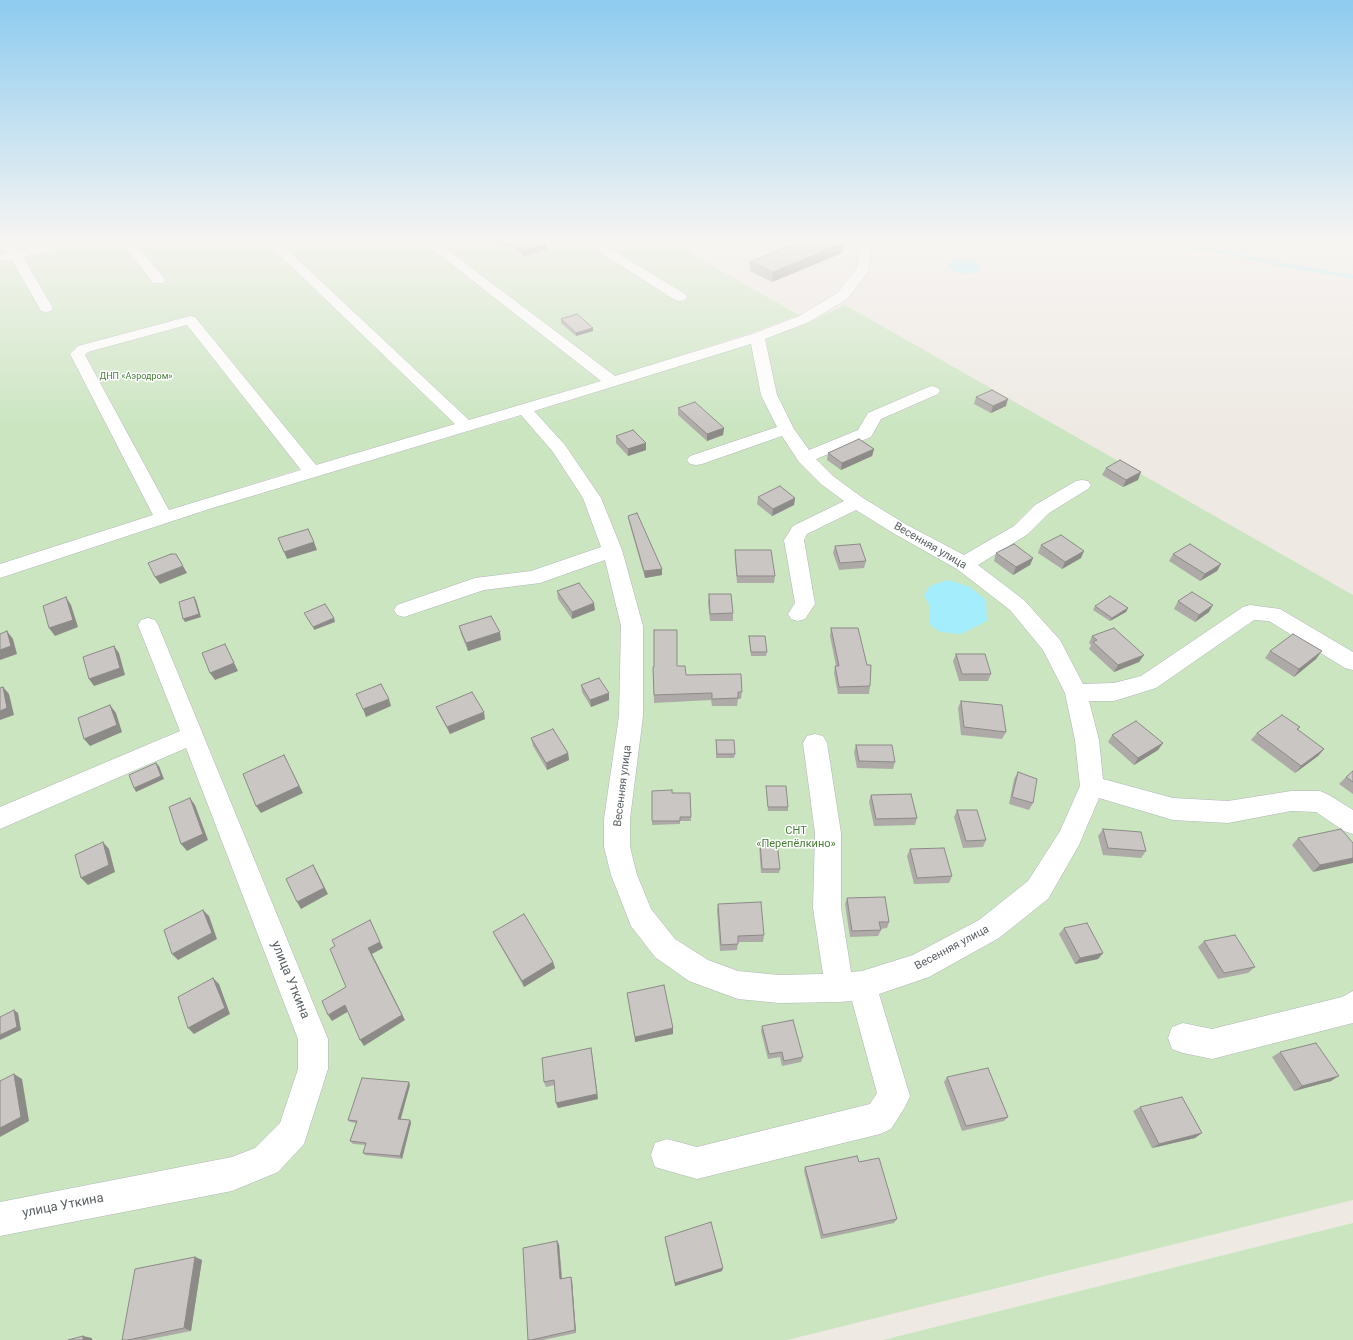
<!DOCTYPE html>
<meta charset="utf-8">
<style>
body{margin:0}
canvas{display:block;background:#eee9e3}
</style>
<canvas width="1353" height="1340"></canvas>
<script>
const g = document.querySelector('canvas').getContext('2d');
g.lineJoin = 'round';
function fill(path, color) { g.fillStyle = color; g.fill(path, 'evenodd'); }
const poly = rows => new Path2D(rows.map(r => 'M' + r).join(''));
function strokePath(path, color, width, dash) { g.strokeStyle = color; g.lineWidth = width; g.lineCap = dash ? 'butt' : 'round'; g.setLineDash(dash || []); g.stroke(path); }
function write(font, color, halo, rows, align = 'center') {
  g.font = font + ' Roboto,sans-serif'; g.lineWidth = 3; g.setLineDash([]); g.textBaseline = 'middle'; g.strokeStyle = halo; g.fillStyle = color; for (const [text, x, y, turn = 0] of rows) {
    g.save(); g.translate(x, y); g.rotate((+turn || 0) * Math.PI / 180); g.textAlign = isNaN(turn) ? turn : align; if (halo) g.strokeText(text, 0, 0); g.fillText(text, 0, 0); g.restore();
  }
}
fill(poly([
 [0,241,668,241,799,315,751,333,625,373,476,419,297,470,0,564],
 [845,305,1353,595,1353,1200,787,1340,0,1340,0,575,157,524,514,418,766,338,812,321],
 [1353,1223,1353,1340,883,1340]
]), '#cae5c0');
fill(poly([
 [963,259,975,262,980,266,981,269,973,273,964,273,955,272,948,266,951,261],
 [948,580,970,587,986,600,987,621,961,634,940,632,929,624,930,607,924,595,930,586]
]), '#a4edfd');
strokePath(poly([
 [1090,241,1167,244,1219,251,1273,263,1353,277]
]), '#a4edfd', 3.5);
const minor = poly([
 [0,241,12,241,19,250,57,241,80,241,78,244,23,257,53,308,51,311,46,312,41,311,12,260,0,261,0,255,8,253,0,241],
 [121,241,134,241,163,277,165,280,163,283,153,283,121,241],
 [265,241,278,241,469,420,601,381,422,241,436,241,615,376,752,334,799,316,837,293,856,270,860,245,858,241,870,241,872,245,869,271,847,299,809,322,765,339,777,395,794,429,809,450,858,430,868,413,926,388,932,386,938,388,940,391,938,394,881,419,871,437,816,459,833,476,863,498,907,525,964,555,1014,526,1035,505,1076,481,1082,480,1088,481,1091,485,1088,489,1049,513,1028,534,978,565,1024,600,1060,640,1083,684,1114,683,1141,676,1243,607,1250,605,1280,609,1353,652,1353,670,1345,668,1269,621,1254,620,1156,688,1114,701,1089,701,1099,740,1103,779,1173,798,1228,801,1291,791,1320,791,1329,795,1353,810,1353,834,1344,831,1316,812,1291,811,1228,823,1173,820,1099,798,1079,845,1048,899,999,938,929,977,879,994,910,1096,905,1107,891,1129,880,1134,697,1179,655,1167,651,1155,655,1143,667,1139,697,1147,870,1104,877,1093,852,1001,839,1002,779,1003,738,999,689,981,655,957,631,926,611,875,604,847,604,819,619,716,621,626,605,560,540,583,484,590,404,617,397,615,394,610,397,605,475,578,531,571,601,547,583,498,553,452,521,415,209,509,0,578,0,564,153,515,70,354,78,346,190,316,195,317,316,465,455,424,265,241],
 [187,325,301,470,169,510,85,355,88,352,187,325],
 [751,344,761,395,777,427,690,456,687,460,690,464,696,465,702,464,782,436,799,462,821,484,844,501,793,526,784,540,795,603,788,614,791,619,798,621,805,619,815,604,804,540,807,534,856,510,893,533,957,569,1010,610,1043,650,1065,693,1075,740,1080,786,1060,831,1028,881,979,920,913,955,862,971,851,972,841,908,841,833,827,743,823,736,815,734,807,736,803,743,815,833,813,908,823,974,779,975,738,971,708,960,675,939,651,909,637,875,630,847,630,819,643,716,643,626,622,550,601,498,565,445,534,411,751,344],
 [583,241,598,241,685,294,687,297,685,300,680,301,675,300,583,241],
 [148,618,155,620,158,625,328,1039,328,1069,304,1144,278,1172,232,1191,0,1236,0,1202,232,1157,255,1148,280,1123,298,1069,298,1039,186,748,0,829,0,807,180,731,138,625,141,620,148,618],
 [1353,991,1353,1023,1212,1059,1183,1053,1172,1049,1168,1038,1172,1027,1183,1023,1212,1029,1342,997,1353,991]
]);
strokePath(minor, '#b1b6b8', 1);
fill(minor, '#fff');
fill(poly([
 [498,241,542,241,547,249,524,256,510,246,506,247],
 [842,253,772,282,750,271,750,262],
 [561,319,593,331,576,336,561,323],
 [976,397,1006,406,991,413,974,404],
 [678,408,724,428,723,435,707,441,678,415],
 [616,436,646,443,646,450,628,456,616,443],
 [874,449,872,456,841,470,827,460,828,453],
 [1106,468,1138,480,1123,487,1102,475],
 [758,497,795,498,794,505,772,516,757,504],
 [628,516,662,569,662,575,645,578,629,522],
 [1041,545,1081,558,1062,569,1038,553],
 [835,546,866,561,864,568,839,570,833,553],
 [735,550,775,576,774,583,737,583,735,558],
 [996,553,1033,558,1030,565,1013,575,994,561],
 [1173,554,1221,564,1217,571,1200,581,1169,561],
 [557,591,595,610,572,619,558,599],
 [709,594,733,613,733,621,710,621,708,602],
 [1178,601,1209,612,1195,622,1174,609],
 [1095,606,1128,608,1126,612,1110,621,1093,610],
 [459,626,501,640,468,651,461,634],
 [831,628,870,686,869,694,838,694,834,673,835,666,836,666,830,636],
 [749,636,767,652,766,656,751,656,749,640],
 [1092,636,1144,655,1139,662,1114,672,1089,649,1091,645,1089,643],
 [1270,651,1316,659,1294,677,1265,658],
 [956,654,991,674,988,681,959,681,953,661],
 [677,666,686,675,742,692,741,699,738,699,737,706,712,706,711,700,654,703,653,667],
 [581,685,609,693,609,700,591,707,582,692],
 [961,701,1006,732,1002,739,961,735,958,708],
 [436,707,485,719,450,734,439,714],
 [1300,727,1298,730,1324,749,1318,756,1295,773,1251,740,1257,733],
 [1112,735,1163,743,1158,750,1134,765,1108,742],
 [531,738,568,753,569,760,547,770,533,746],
 [716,740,735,754,734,758,716,758],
 [856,745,895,762,893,769,857,768,854,752],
 [1353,771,1353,794,1339,784,1346,777],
 [1018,772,1033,803,1029,810,1009,804,1014,779],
 [766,786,788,807,788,811,768,811,766,789],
 [652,791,672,793,690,793,691,821,680,821,680,824,652,825],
 [871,795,917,818,915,825,874,826,869,802],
 [957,810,986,840,983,847,963,848,954,817],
 [1103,829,1146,851,1141,858,1103,855,1098,836],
 [1298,838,1353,843,1313,872,1292,845],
 [760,842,780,869,779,873,761,873,759,845],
 [910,849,952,876,949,883,914,884,907,856],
 [847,898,889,922,887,928,880,929,881,930,878,936,850,937,845,904],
 [718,904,764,935,763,942,738,942,737,950,720,951,717,910],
 [1064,928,1103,953,1098,959,1075,964,1059,934],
 [493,932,553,962,555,968,524,987,496,938],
 [1204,941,1255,967,1248,973,1218,979,1198,947],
 [627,993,673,1028,673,1034,635,1042],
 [762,1026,803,1057,801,1062,782,1066,780,1057,768,1059,761,1031],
 [1280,1052,1331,1081,1294,1091,1272,1057],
 [592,1053,598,1099,558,1108,556,1103,554,1085,546,1087,544,1082],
 [947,1077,1008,1117,1004,1121,962,1131,944,1082],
 [410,1085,400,1119,410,1120,411,1123,402,1159,365,1155,363,1153,366,1145,353,1144,350,1141,356,1123,350,1122,348,1120],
 [1140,1107,1195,1138,1152,1148,1133,1111],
 [859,1162,897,1219,894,1223,821,1239,804,1171,805,1167],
 [665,1237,722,1271,675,1286,665,1240],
 [559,1244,562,1279,572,1280,576,1333,543,1340,528,1340],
 [195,1257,202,1260,191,1331,146,1340,122,1340]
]), '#aeaaa8');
fill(poly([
 [509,241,510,246,506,247,505,242],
 [844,243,842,253,772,282,773,272],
 [546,244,547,249,524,256,523,251],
 [593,328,593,331,576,336,576,333],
 [1008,399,1006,406,991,413,993,406],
 [724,428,723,435,707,441,707,434],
 [646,443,646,450,628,456,628,449],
 [874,449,872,456,841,470,842,463],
 [1141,472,1138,480,1123,487,1126,480],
 [795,498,794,505,772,516,773,509],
 [314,542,317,550,287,559,284,552],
 [1084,551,1081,558,1062,569,1065,562],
 [1033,558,1030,565,1013,575,1016,567],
 [1221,564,1217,571,1200,581,1205,574],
 [183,566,187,573,160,584,155,577],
 [662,569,662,575,645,578,644,571],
 [66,597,71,605,78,627,55,636,49,628],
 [194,597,196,600,201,617,185,622,183,619],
 [594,603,595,610,572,619,572,612],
 [1213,605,1209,612,1195,622,1199,615],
 [1128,608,1126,612,1110,621,1112,618],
 [334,618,335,622,314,630,313,627],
 [7,631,13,639,17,654,0,660,0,650],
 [500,632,501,640,468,651,466,643],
 [225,644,238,671,215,680,210,673],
 [114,646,119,653,125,675,94,686,89,679],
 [1322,651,1316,659,1294,677,1299,669],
 [1144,655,1139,662,1114,672,1118,665],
 [3,687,9,694,14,715,0,720,0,711],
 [609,693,609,700,591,707,590,700],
 [389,699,391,706,366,717,363,709],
 [110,705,116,713,122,732,90,746,84,739],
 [484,712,485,719,450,734,447,727],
 [1163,743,1158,750,1134,765,1138,758],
 [1324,749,1318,756,1295,773,1301,766],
 [568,753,569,760,547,770,546,763],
 [284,755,303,793,261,813,256,806],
 [156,763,159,766,164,779,136,792,134,788],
 [190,798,195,805,208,840,187,851,181,844],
 [103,842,109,849,115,872,88,885,81,878],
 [1353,858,1353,863,1313,872,1320,865],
 [313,865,317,872,328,894,301,909,297,902],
 [203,910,209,916,217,939,178,960,172,954],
 [370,920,383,948,372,954,405,1020,364,1046,360,1040],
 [1103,953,1098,959,1075,964,1080,958],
 [553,962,555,968,524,987,522,981],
 [213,978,219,984,230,1014,194,1034,188,1028],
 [345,1005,349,1011,332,1021,328,1015],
 [14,1010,18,1013,21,1030,0,1040,0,1035],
 [673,1028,673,1034,635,1042,635,1037],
 [591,1048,598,1099,558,1108,556,1103],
 [14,1074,22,1079,29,1121,0,1137,0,1128],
 [1339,1076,1331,1081,1294,1091,1302,1086],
 [409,1082,410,1085,400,1122,398,1119],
 [410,1120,411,1123,402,1159,400,1156],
 [1202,1133,1195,1138,1152,1148,1159,1144],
 [557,1241,559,1244,562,1282,560,1279],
 [195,1257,202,1260,191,1331,184,1328],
 [723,1268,722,1271,675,1286,675,1283],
 [571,1277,572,1280,576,1333,575,1330],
 [83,1336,92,1338,92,1340,83,1340]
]), '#8d8b88');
const building = poly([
 [510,241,542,241,546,244,523,251,510,241],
 [802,241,838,241,844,243,773,272,750,262,802,241],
 [577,314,593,328,576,333,561,319,577,314],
 [992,390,1008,399,993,406,976,397,992,390],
 [695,402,724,428,707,434,678,408,695,402],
 [633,430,646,443,628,449,616,436,633,430],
 [859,439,874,449,842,463,828,453,859,439],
 [1120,460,1141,472,1126,480,1106,468,1120,460],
 [780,486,795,498,773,509,758,497,780,486],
 [637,513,662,569,644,571,628,516,637,513],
 [308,529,314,542,284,552,278,538,308,529],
 [1061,535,1084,551,1065,562,1041,545,1061,535],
 [860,544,866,561,840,563,835,546,860,544],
 [1014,544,1033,558,1016,567,996,553,1014,544],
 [1190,544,1221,564,1205,574,1173,554,1190,544],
 [735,550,771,550,775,576,737,576,735,550],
 [171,554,176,554,183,566,155,577,148,563,171,554],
 [579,583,594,603,572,612,557,591,579,583],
 [1192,592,1213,605,1199,615,1178,601,1192,592],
 [709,594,731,594,733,613,710,614,709,594],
 [1110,596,1128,608,1112,618,1095,606,1110,596],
 [66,597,73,620,49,628,43,606,66,597],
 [194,597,199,614,183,619,179,602,194,597],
 [325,604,334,618,313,627,304,613,325,604],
 [491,616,500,632,466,643,459,626,491,616],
 [831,628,858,628,867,665,871,665,870,686,839,687,835,666,839,666,831,628],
 [1114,628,1144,655,1118,665,1093,642,1097,640,1092,636,1114,628],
 [654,630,677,630,677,666,685,666,686,675,741,674,742,692,738,692,738,698,712,699,712,693,654,695,653,667,654,667,654,630],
 [7,631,11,646,0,650,0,634,7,631],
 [1293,634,1322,651,1299,669,1270,651,1293,634],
 [749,636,765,636,767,652,751,652,749,636],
 [225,644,234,663,210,673,202,653,225,644],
 [114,646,120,668,89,679,83,657,114,646],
 [956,654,985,654,991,674,962,674,956,654],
 [599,678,609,693,590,700,581,685,599,678],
 [381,684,389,699,363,709,356,694,381,684],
 [3,687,7,708,0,711,0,688,3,687],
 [472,692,484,712,447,727,436,707,472,692],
 [961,701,1002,705,1006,732,964,727,961,701],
 [110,705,117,725,84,739,78,718,110,705],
 [1282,715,1300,727,1297,729,1324,749,1301,766,1257,733,1282,715],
 [1136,721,1163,743,1138,758,1112,735,1136,721],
 [553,729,568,753,546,763,531,738,553,729],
 [716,740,734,740,735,754,717,754,716,740],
 [856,745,892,745,895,762,859,761,856,745],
 [284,755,299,786,256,806,243,774,284,755],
 [156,763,161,776,134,788,129,775,156,763],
 [1353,771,1353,782,1346,777,1353,771],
 [1018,772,1037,779,1033,803,1012,797,1018,772],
 [766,786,786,786,788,807,768,807,766,786],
 [672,790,672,793,690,793,691,817,680,817,680,821,652,821,652,791,672,790],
 [911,794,917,818,876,819,871,795,911,794],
 [190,798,203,834,181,844,169,807,190,798],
 [957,810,977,810,986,840,966,841,957,810],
 [1103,829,1141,832,1146,851,1108,848,1103,829],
 [1341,829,1353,843,1353,858,1320,865,1298,838,1341,829],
 [103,842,109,865,81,878,75,855,103,842],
 [760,842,777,842,780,869,762,869,760,842],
 [944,848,952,876,917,878,910,849,944,848],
 [313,865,324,888,297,902,286,879,313,865],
 [885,897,889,922,879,922,881,930,852,931,847,898,885,897],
 [761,902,764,935,738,936,738,944,721,945,718,904,761,902],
 [203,910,212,933,172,954,164,930,203,910],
 [524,914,553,962,522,981,493,932,524,914],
 [370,920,380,942,368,948,402,1015,360,1040,345,1005,328,1015,322,1001,346,987,330,949,335,946,332,940,370,920],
 [1087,923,1103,953,1080,958,1064,928,1087,923],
 [1235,935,1255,967,1224,973,1204,941,1235,935],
 [213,978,225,1008,188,1028,178,997,213,978],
 [664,985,673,1028,635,1037,627,993,664,985],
 [14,1010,17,1027,0,1035,0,1017,14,1010],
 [793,1020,803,1057,784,1061,782,1052,769,1054,762,1026,793,1020],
 [1316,1043,1339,1076,1302,1086,1280,1052,1316,1043],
 [591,1048,597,1094,556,1103,554,1080,544,1082,542,1058,591,1048],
 [988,1068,1008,1117,966,1126,947,1077,988,1068],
 [14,1074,21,1117,0,1128,0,1081,14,1074],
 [362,1078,409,1082,398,1119,410,1120,400,1156,363,1153,366,1143,350,1141,357,1121,348,1120,362,1078],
 [1182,1097,1202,1133,1159,1144,1140,1107,1182,1097],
 [857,1156,859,1162,879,1158,897,1219,823,1235,805,1167,857,1156],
 [711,1222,723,1268,675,1283,665,1237,711,1222],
 [557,1241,560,1279,571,1277,575,1330,531,1340,528,1340,523,1248,557,1241],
 [195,1257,184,1328,128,1340,122,1340,135,1269,195,1257],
 [83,1336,83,1340,68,1340,83,1336]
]);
fill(building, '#cac6c3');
strokePath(building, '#8d8b88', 1);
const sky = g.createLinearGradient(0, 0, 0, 429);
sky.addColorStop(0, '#8dcbf0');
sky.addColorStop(0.56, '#f7f5f2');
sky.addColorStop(1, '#f7f5f200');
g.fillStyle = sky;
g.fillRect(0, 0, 1353, 429);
write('9px', '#468036', '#fff', [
 ["ДНП «Аэродром»",136,377]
]);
write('11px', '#5b6164', '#fff', [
 ["Весенняя улица",930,546,30],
 ["Весенняя улица",623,786,-83],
 ["Весенняя улица",952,948,-28]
]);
write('11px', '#468036', '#fff', [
 ["СНТ",796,831],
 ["«Перепёлкино»",796,844]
]);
write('13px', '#5b6164', '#fff', [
 ["улица Уткина",290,980,68],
 ["улица Уткина",63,1206,-11]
]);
</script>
